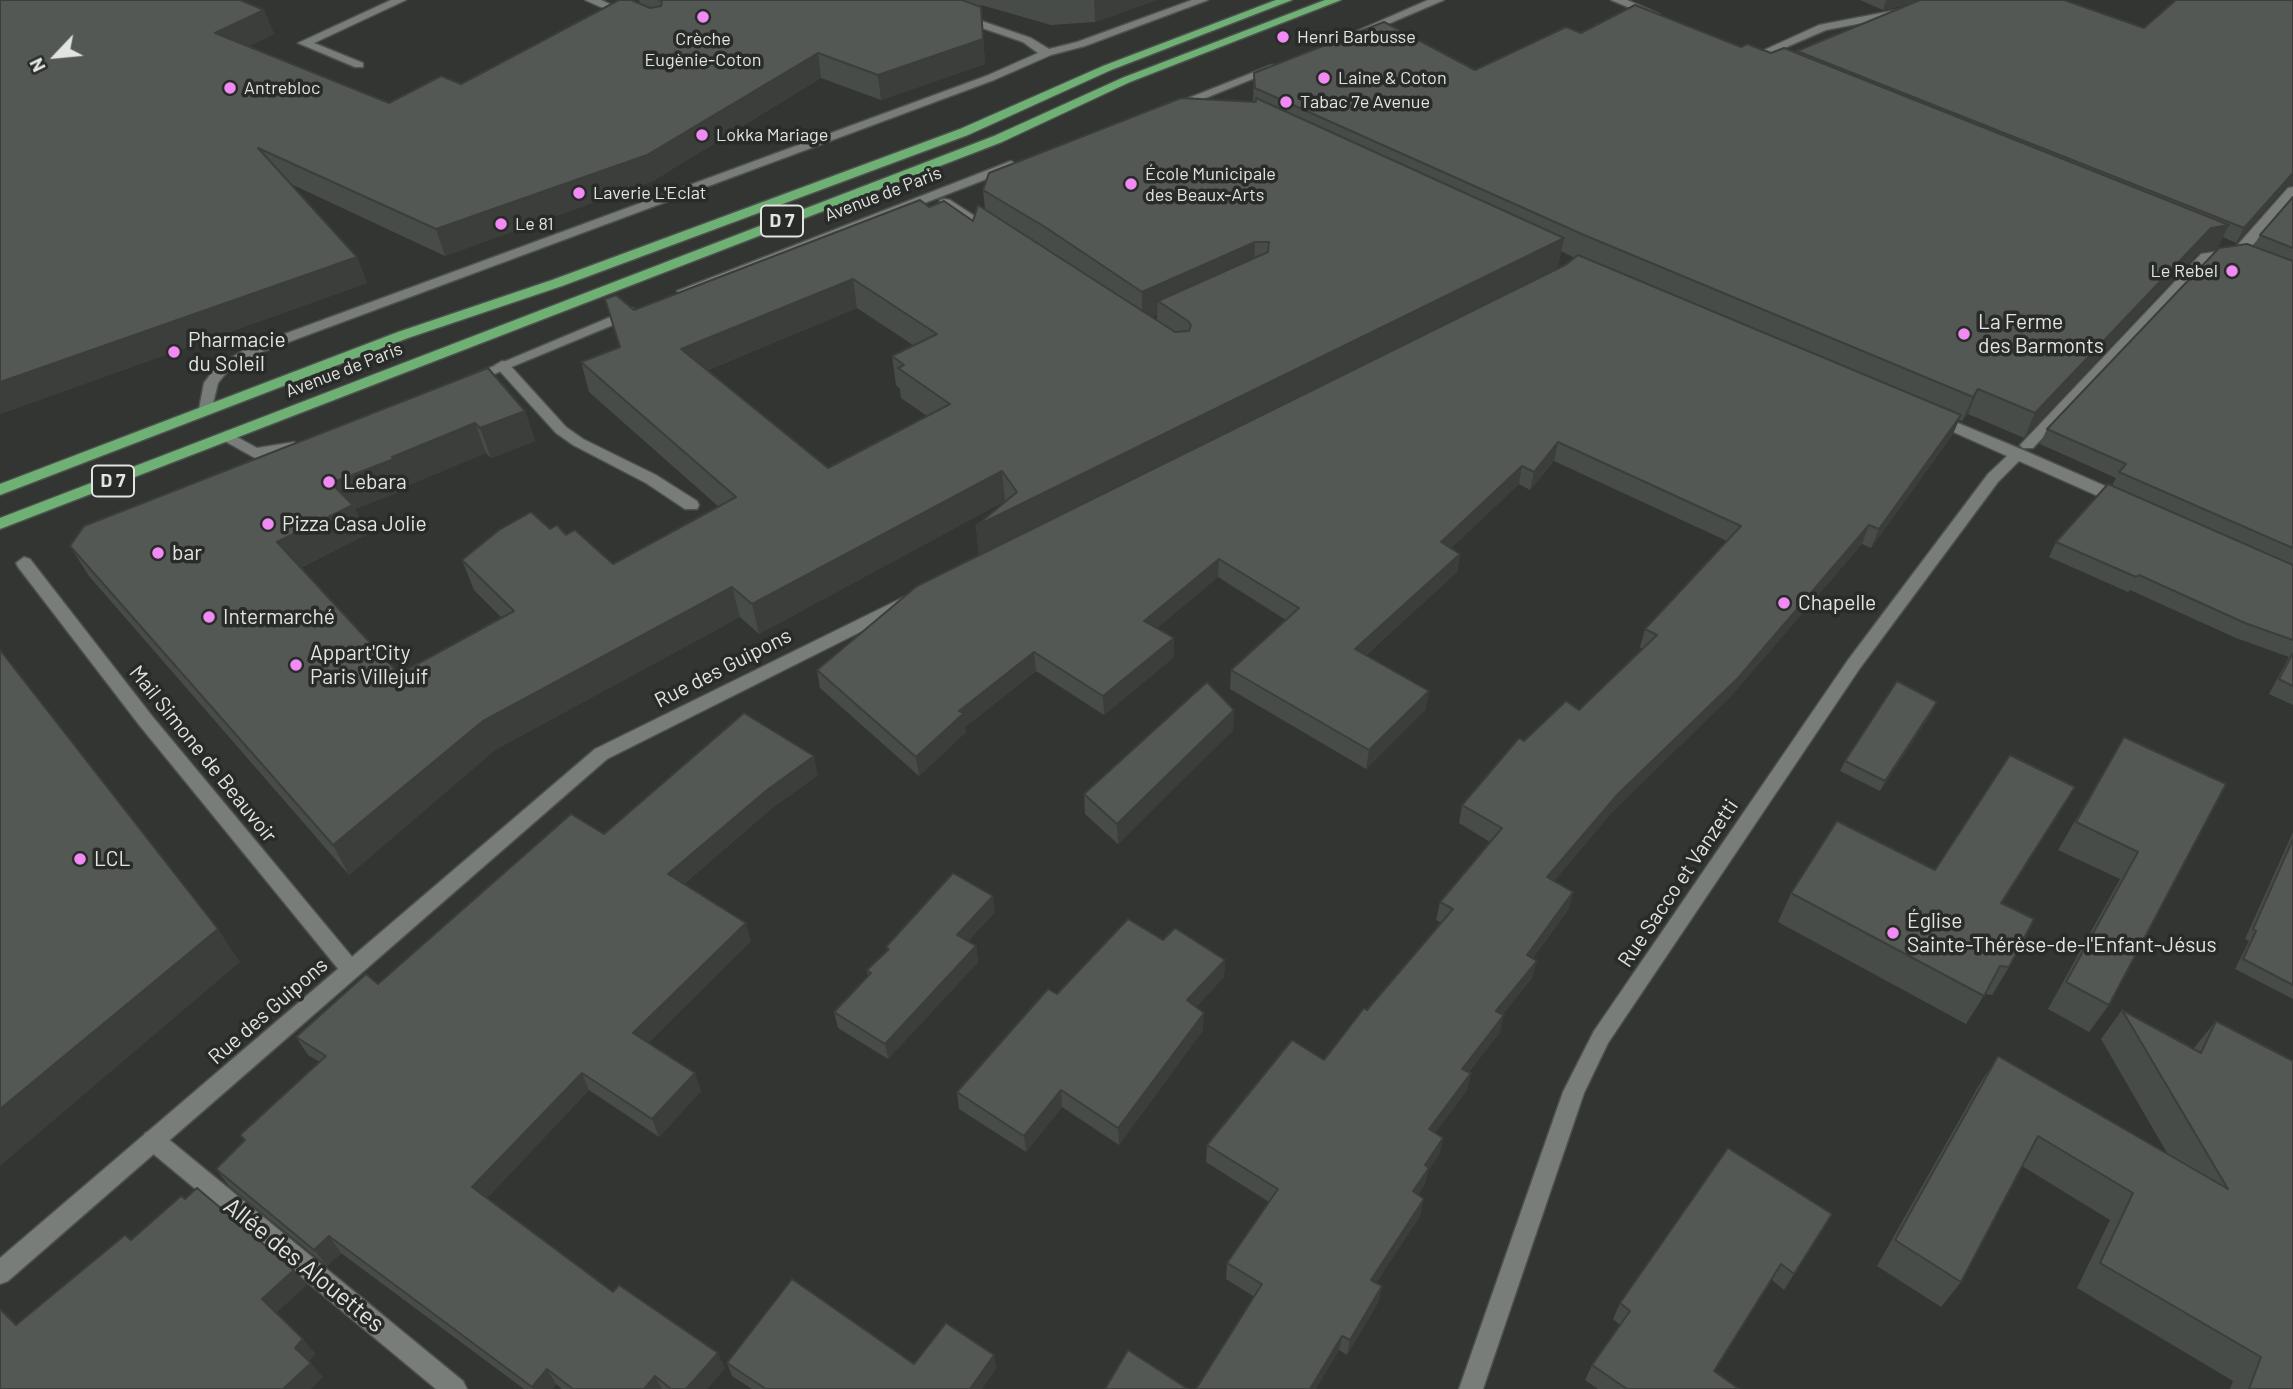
<!DOCTYPE html>
<meta charset="utf-8">
<style>
body{margin:0}
#map{position:relative;width:2293px;height:1389px;overflow:hidden;background:#323532;font-family:Barlow,sans-serif}
canvas{display:block}
.north{position:absolute;left:21px;top:21px;width:70px;height:70px;-webkit-text-stroke:5px #282b28;paint-order:stroke;rotate:244deg;font-size:19px;font-weight:700;line-height:28px;text-align:center;color:#e1e4e1}
.north::after{content:'';display:block;margin:auto;width:24px;height:32px;background:#e1e4e1;clip-path:polygon(50% 0,100% 100%,50% 72%,0 100%)}
</style>
<div id="map">
<canvas width="2293" height="1389"></canvas>
<div class="north">N</div>
</div>
<script>
const g = document.querySelector('canvas').getContext('2d');
g.lineJoin = 'round';
const poly = rows => new Path2D(rows.map(r => 'M' + r).join(''));
function strokePath(path, color, width, dash) { g.strokeStyle = color; g.lineWidth = width; g.lineCap = dash ? 'butt' : 'round'; g.setLineDash(dash || []); g.stroke(path); }
function fill(path, color) { g.fillStyle = color; g.fill(path, 'evenodd'); }
function write(font, color, halo, rows, align = 'center') {
  g.font = font + ' Barlow,sans-serif'; g.lineWidth = 7; g.setLineDash([]); g.textBaseline = 'middle'; g.strokeStyle = halo; g.fillStyle = color; for (const [text, x, y, turn = 0] of rows) {
    g.save(); g.translate(x, y); g.rotate((+turn || 0) * Math.PI / 180); g.textAlign = isNaN(turn) ? turn : align; if (halo) g.strokeText(text, 0, 0); g.fillText(text, 0, 0); g.restore();
  }
}
const service = poly([
 [391,0,406,0,314,43,363,63,363,67,355,67,298,43,391,0],
 [585,0,601,0,633,15,623,17,585,0],
 [1926,0,1941,0,1914,13,1826,30,1761,58,1751,56,1819,25,1907,8,1926,0],
 [502,361,507,362,566,427,583,439,656,475,697,501,699,505,697,509,685,509,646,483,573,445,556,433,497,368,495,365,502,361],
 [153,1130,161,1133,463,1381,467,1389,436,1389,145,1147,142,1140,145,1133,153,1130]
]);
const pedestrian = poly([
 [2232,249,2239,253,2237,256,2210,260,2033,448,2023,448,2020,445,2023,442,2201,254,2232,249],
 [24,557,30,559,152,716,358,964,361,970,358,976,351,978,344,976,140,726,18,567,16,563,24,557]
]);
const minor = poly([
 [1428,0,1444,0,1367,33,1357,31,1428,0],
 [1611,0,1627,0,1659,14,1649,16,1611,0],
 [1272,65,1282,67,1176,110,1166,107,1272,65],
 [1011,161,1017,165,1015,168,689,294,684,295,677,291,1011,161],
 [2293,187,2293,199,2244,255,2234,255,2234,249,2288,188,2293,187],
 [945,199,950,200,999,232,997,235,987,235,940,206,940,200,945,199],
 [632,308,639,312,637,315,475,382,470,383,463,379,632,308],
 [1936,414,2023,450,2128,496,2130,500,2122,505,2116,504,2019,461,1998,482,1860,668,1608,1043,1584,1093,1483,1389,1459,1389,1563,1092,1594,1031,1848,660,1988,474,2007,456,1931,422,1929,419,1931,416,1936,414],
 [226,431,257,448,294,442,302,447,294,452,255,458,221,439,218,436,226,431],
 [908,595,916,601,914,605,607,759,8,1281,0,1284,0,1258,595,749,908,595]
]);
const secondary = poly([
 [1192,0,1208,0,1085,46,1051,55,994,80,259,353,226,373,218,383,211,412,201,412,199,409,204,383,216,367,249,347,986,76,1038,53,1023,42,956,19,956,15,964,15,1031,38,1049,49,1077,42,1192,0]
]);
const primary = poly([
 [1276,0,1292,0,1111,70,968,135,562,286,408,338,0,495,0,484,398,332,552,280,960,129,1103,66,1276,0],
 [1325,0,1341,0,1130,82,1002,142,0,529,0,518,994,136,1122,78,1325,0]
]);
strokePath(service, '#4d514d', 3);
strokePath(pedestrian, '#4d514d', 3);
strokePath(minor, '#4d514d', 3);
strokePath(secondary, '#4d514d', 3);
strokePath(primary, '#4d514d', 3);
fill(service, '#797d79');
fill(pedestrian, '#797d79');
fill(minor, '#797d79');
fill(secondary, '#797d79');
fill(primary, '#6fb175');
fill(poly([
 [639,0,1157,0,1095,22,1051,25,981,5,985,64,881,100,821,78,653,181,445,256,291,184,357,257,367,283,0,414,264,10,274,34,249,46,389,103,461,84,640,4],
 [1860,0,1920,0,1906,5,1883,10],
 [1581,33,1741,47,1771,53,1797,53,1797,51,2286,186,2236,243,2223,237,2217,249,2199,252,2024,438,1968,414,1962,421,1959,420,1953,434,1871,548,1862,544,1731,696,1612,812,1554,881,1573,892,1568,910,1533,958,1532,978,1503,1014,1500,1032,1469,1072,1471,1073,1467,1090,1435,1133,1443,1138,1439,1155,1428,1171,1425,1184,1418,1195,1420,1216,1376,1283,1379,1301,1347,1355,1226,1279,1227,1263,1269,1202,1206,1162,1207,1145,1324,1060,1367,1010,1441,923,1436,920,1440,902,1490,842,1459,823,1462,805,1524,741,1579,710,1642,649,1640,647,1645,629,1727,541,1554,461,1530,490,1519,484,1451,548,1460,554,1457,572,1366,655,1426,709,1366,769,1230,689,1231,670,1286,620,1218,577,1157,628,1174,657,1104,715,1036,671,965,727,966,732,919,776,820,688,817,670,1567,264,1575,258,1561,251,1558,267,979,556,976,526,1005,502,1005,501,759,634,740,617,495,750,349,875,89,576,70,546,84,526,525,411,535,441,491,458,486,453,404,487,406,489,355,509,366,535,300,568,399,674,502,618,474,590,462,560,550,529,566,535,613,564,719,507,589,392,581,362,619,347,605,299,634,310,929,207,973,221,985,209,983,190,1253,102,1254,73,1475,70],
 [857,308,913,345,892,356,896,385,900,389,901,398,927,416,828,468,708,370],
 [1157,314,1157,320,1152,317],
 [2293,197,2293,705,2269,694,2289,657,2236,638,2130,590,2128,592,2049,557,2056,542,2112,486,2116,478,2040,444,2047,429,2254,246,2260,235],
 [1234,710,1233,730,1118,844,1085,814,1084,794],
 [1932,712,1880,791,1840,771,1845,761],
 [2124,737,2226,784,2109,1005,2089,1032,2048,1009,2120,879,2058,850],
 [818,775,772,808,684,884,751,941,648,1043,701,1091,659,1137,589,1090,487,1198,613,1292,725,1368,707,1389,562,1389,556,1384,552,1389,524,1389,341,1253,327,1266,229,1186,216,1169,245,1141,320,1062,308,1055,296,1037,604,834],
 [2075,787,2002,903,2009,967,1992,995,1985,994,1966,1024,1778,922,1791,893,1935,870],
 [2293,832,2293,999,2235,969,2249,941,2245,939],
 [995,912,968,941,976,946,978,962,888,1059,838,1028,834,1012,868,976,867,970,887,951,886,947],
 [1163,940,1225,960,1224,977,1196,1007,1203,1030,1119,1145,1062,1107,1026,1152,959,1109,957,1092,1057,994],
 [2122,1010,2193,1049,2216,1021,2293,1389,2230,1389,2233,1381,2077,1288,2110,1220,2022,1166,1961,1282,1941,1307,1877,1266,1979,1085,1998,1056,2167,1153,2101,1039],
 [1832,1214,1784,1290,1772,1280,1714,1371,1739,1389,1598,1389,1585,1380,1592,1365,1620,1325,1613,1319,1620,1303],
 [994,1355,996,1368,982,1389,752,1389,732,1376,727,1363,914,1364]
]), '#484c48');
fill(poly([
 [1094,0,1157,0,1095,22],
 [1886,0,1920,0,1906,5,1883,10],
 [981,7,985,64,881,100,878,75],
 [264,10,274,34,225,57,215,33],
 [818,53,821,78,653,181,445,256,436,229],
 [2293,173,2293,185,2286,186,2236,243,2244,228],
 [2229,225,2217,249,2199,252,2024,438,2035,413,2211,228],
 [1564,238,1558,267,979,556,976,526],
 [1255,242,1254,271,1158,301,1157,314,1142,321,1142,292],
 [357,257,367,283,0,414,0,382],
 [853,279,857,308,688,378,681,349],
 [1978,389,1968,414,1962,421,1973,397],
 [525,411,535,441,491,458,480,428],
 [1961,415,1953,434,1871,548,1879,529],
 [475,423,486,453,404,487,406,489,355,509,366,535,291,572,277,542,331,483],
 [1558,442,1554,461,1530,490,1534,472],
 [1522,466,1519,484,1438,561,1441,542],
 [1002,471,1005,501,759,634,752,604],
 [1869,525,1862,544,1731,696,1612,812,1542,895,1547,877,1618,794],
 [1460,554,1457,572,1352,667,1355,649],
 [1219,559,1218,577,1144,639,1144,621],
 [732,587,740,617,495,750,349,875,333,845,483,721],
 [1174,638,1174,657,1104,715,1103,696],
 [1034,652,1036,671,965,727,966,732,919,776,916,757,959,711],
 [1429,691,1426,709,1366,769,1369,750],
 [1937,702,1932,712,1880,791,1885,781],
 [1234,710,1233,730,1118,844,1117,824],
 [814,756,818,775,772,808,674,892,668,874,767,790],
 [2075,787,2057,817,1984,932,2001,903],
 [1573,892,1568,910,1522,973,1527,955],
 [993,896,995,912,959,951,957,935],
 [746,923,751,941,640,1051,633,1033],
 [218,929,240,962,0,1166,0,1109],
 [976,946,978,962,888,1059,885,1044],
 [1225,960,1224,977,1186,1018,1187,1000],
 [1537,961,1532,978,1492,1028,1496,1011],
 [1204,1013,1203,1030,1119,1145,1118,1128],
 [1504,1015,1500,1032,1458,1086,1462,1069],
 [582,1073,589,1090,482,1204,472,1187],
 [695,1073,701,1091,659,1137,652,1119],
 [1471,1073,1467,1090,1425,1146,1429,1129],
 [1061,1090,1062,1107,1026,1152,1024,1136],
 [1443,1138,1439,1155,1428,1171,1425,1184,1409,1208,1413,1191,1425,1165],
 [1424,1199,1420,1216,1368,1296,1371,1280],
 [329,1236,341,1253,327,1266,314,1250],
 [294,1270,307,1285,275,1314,262,1299],
 [1382,1286,1379,1301,1347,1355,1350,1340],
 [1342,1336,1339,1351,1316,1389,1310,1389],
 [303,1339,316,1354,307,1363,295,1348],
 [718,1353,725,1368,707,1389,686,1389],
 [994,1355,996,1368,982,1389,970,1389],
 [311,1363,323,1377,311,1389,283,1389],
 [547,1369,556,1384,552,1389,533,1389,532,1387],
 [655,1376,662,1389,644,1389]
]), '#3b3e3b');
const building = poly([
 [0,0,240,0,264,10,215,33,389,103,441,76,461,84,619,0,631,0,650,8,661,6,662,1,659,0,962,0,981,7,983,39,878,75,818,53,647,155,436,229,258,148,357,257,0,382,0,0],
 [1920,0,2064,0,2144,28,2176,0,2293,0,2293,173,2244,228,1797,51,1920,0],
 [1635,5,1741,47,1747,44,1771,53,1784,48,2229,225,2211,228,2035,413,1978,389,1973,397,1584,235,1255,88,1254,73,1384,22,1475,70,1566,27,1581,33,1635,5],
 [1181,98,1256,102,1256,98,1564,238,976,526,1017,492,1002,471,752,604,732,587,483,721,333,845,70,546,84,526,488,368,525,411,480,428,475,423,392,457,394,459,331,483,353,505,277,542,399,674,514,611,462,560,499,530,531,512,550,529,557,525,566,535,575,530,613,564,736,497,581,362,620,347,605,299,616,295,634,310,920,200,929,207,944,201,973,221,978,205,1175,332,1189,331,1191,325,1188,321,1158,301,1268,252,1269,242,1255,242,1142,292,1045,227,983,190,989,173,1181,98],
 [853,279,937,334,892,356,904,365,898,368,950,404,828,468,681,349,853,279],
 [2293,197,2293,248,2260,235,2293,197],
 [2247,244,2293,261,2293,548,2119,472,2126,464,2047,429,2219,248,2247,244],
 [1578,255,1961,415,1879,529,1869,525,1738,678,1618,794,1547,877,1573,892,1527,955,1537,961,1496,1011,1504,1015,1462,1069,1471,1073,1429,1129,1443,1138,1425,1165,1429,1168,1413,1191,1424,1199,1371,1280,1382,1286,1350,1340,1342,1336,1310,1389,1196,1389,1262,1284,1227,1263,1278,1189,1207,1145,1292,1040,1324,1060,1364,1008,1367,1010,1453,909,1440,902,1502,828,1462,805,1519,738,1524,741,1566,701,1579,710,1657,635,1645,629,1741,526,1558,442,1534,472,1522,466,1441,542,1460,554,1355,649,1429,691,1369,750,1231,670,1299,608,1219,559,1144,621,1174,638,1103,696,1034,652,959,711,964,713,916,757,817,670,917,586,1567,264,1578,255],
 [2108,484,2293,565,2293,640,2245,623,2139,575,2136,577,2056,542,2108,484],
 [0,650,218,929,0,1109,0,650],
 [2293,653,2293,686,2279,679,2293,653],
 [1897,681,1937,702,1885,781,1845,761,1897,681],
 [1207,682,1234,710,1117,824,1084,794,1207,682],
 [744,713,814,756,767,790,668,874,746,923,633,1033,695,1073,652,1119,582,1073,472,1187,613,1292,619,1285,718,1353,686,1389,671,1389,655,1376,644,1389,573,1389,547,1369,532,1387,329,1236,314,1250,216,1169,245,1140,240,1135,326,1056,296,1037,366,974,378,984,571,814,604,834,744,713],
 [2124,737,2226,784,2109,1005,2066,982,2138,852,2076,822,2124,737],
 [2010,755,2075,787,2001,903,2034,919,2009,967,2000,966,1984,996,1791,893,1837,821,1935,870,2010,755],
 [2293,839,2293,985,2243,959,2256,931,2253,929,2293,839],
 [953,873,993,896,957,935,976,946,885,1044,834,1012,871,973,867,970,889,949,886,947,953,873],
 [1128,919,1163,940,1175,928,1225,960,1187,1000,1204,1013,1118,1128,1061,1090,1024,1136,957,1092,1048,989,1057,994,1128,919],
 [2122,1010,2201,1053,2216,1021,2293,1061,2293,1389,2249,1389,2261,1357,2100,1263,2133,1193,2038,1136,1961,1282,1895,1240,1998,1056,2228,1189,2122,1010],
 [1728,1148,1832,1214,1794,1274,1781,1264,1714,1371,1739,1389,1627,1389,1592,1365,1630,1311,1620,1303,1728,1148],
 [197,1188,294,1270,262,1299,303,1339,295,1348,311,1363,283,1389,0,1389,0,1309,16,1325,125,1235,131,1240,181,1196,185,1199,197,1188],
 [792,1279,914,1364,946,1323,994,1355,970,1389,766,1389,727,1363,792,1279],
 [1128,1350,1188,1389,1105,1389,1128,1350]
]);
fill(building, '#545854');
strokePath(building, '#3b3e3b', 2);
for (const [x, y, r, color] of [
 [703,17,7,"#f18af4"],
 [1283,37,7,"#f18af4"],
 [1324,78,7,"#f18af4"],
 [230,88,7,"#f18af4"],
 [1286,102,7,"#f18af4"],
 [702,135,7,"#f18af4"],
 [1131,184,7,"#f18af4"],
 [579,193,7,"#f18af4"],
 [501,224,7,"#f18af4"],
 [2232,271,7,"#f18af4"],
 [1964,334,7,"#f18af4"],
 [174,352,7,"#f18af4"],
 [329,482,7,"#f18af4"],
 [268,524,7,"#f18af4"],
 [158,553,7,"#f18af4"],
 [1784,603,7,"#f18af4"],
 [209,617,7,"#f18af4"],
 [296,665,7,"#f18af4"],
 [80,859,7,"#f18af4"],
 [1893,933,7,"#f18af4"]
]) { const dot = new Path2D(); dot.arc(x, y, r, 0, 2 * Math.PI); g.fillStyle = color; g.fill(dot); strokePath(dot, '#282b28', 2.5); }
write('18px', '#e1e4e1', '#282b28', [
 ["Henri Barbusse",1297,37],
 ["Crèche",703,39,"center"],
 ["Eugènie-Coton",703,60,"center"],
 ["Laine & Coton",1338,78],
 ["Antrebloc",244,88],
 ["Tabac 7e Avenue",1300,102],
 ["Lokka Mariage",716,135],
 ["École Municipale",1145,174],
 ["des Beaux-Arts",1145,195],
 ["Laverie L'Eclat",593,193],
 ["Le 81",515,224],
 ["Le Rebel",2218,271,"right"]
], 'left');
write('18px', '#e1e4e1', '#282b28', [
 ["Avenue de Paris",883,194,-21],
 ["Avenue de Paris",344,370,-21]
]);
for (const [x, y, w] of [
 [782,221,42],
 [113,481,42]
]) { const box = new Path2D(); box.roundRect(x - w / 2, y - 15.5, w, 31, 5); g.fillStyle = '#282b28'; g.fill(box); strokePath(box, '#e1e4e1', 2); }
write('bold 19px', '#e1e4e1', null, [
 ["D 7",782,221],
 ["D 7",113,481]
]);
write('21px', '#e1e4e1', '#282b28', [
 ["La Ferme",1978,322],
 ["des Barmonts",1978,346],
 ["Pharmacie",188,340],
 ["du Soleil",188,364],
 ["Lebara",343,482],
 ["Pizza Casa Jolie",282,524],
 ["bar",172,553],
 ["Chapelle",1798,603],
 ["Intermarché",223,617],
 ["Appart'City",310,653],
 ["Paris Villejuif",310,677],
 ["LCL",94,859],
 ["Église",1907,921],
 ["Sainte-Thérèse-de-l'Enfant-Jésus",1907,945]
], 'left');
write('21px', '#e1e4e1', '#282b28', [
 ["Rue des Guipons",723,668,-27],
 ["Mail Simone de Beauvoir",203,754,51],
 ["Rue Sacco et Vanzetti",1678,883,-56],
 ["Rue des Guipons",268,1011,-41]
]);
write('24px', '#e1e4e1', '#282b28', [
 ["Allée des Alouettes",304,1265,39]
]);
</script>
